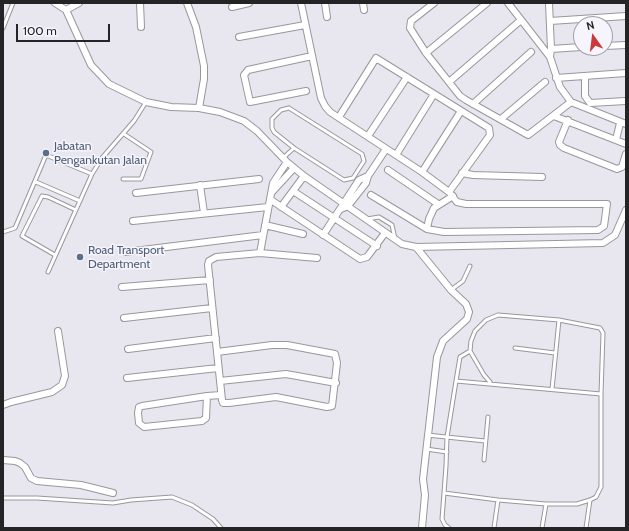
<!DOCTYPE html>
<style>
body{margin:0}
#map{position:relative;width:629px;height:531px;overflow:hidden;background:#e8e6ee;font-family:Cabin,sans-serif}
canvas{display:block}
.frame{position:absolute;inset:0;border:4px solid #242326;pointer-events:none}
.north{position:absolute;left:573px;top:16px;width:40px;height:40px;box-sizing:border-box;background:#f6f4fc;border:1px solid #a2a0a6;border-radius:50%;rotate:346deg;font-size:11px;font-weight:700;line-height:16px;text-align:center;color:#242326}
.north::after{content:'';display:block;margin:auto;width:14px;height:18px;background:#c93a3b;clip-path:polygon(50% 0,100% 100%,50% 72%,0 100%)}
.scale{position:absolute;left:16px;top:24px;width:94px;height:18px;box-sizing:border-box;border:2px solid #242326;border-top:0;padding-left:5px;font-size:12px;line-height:14px;white-space:nowrap;color:#242326;-webkit-text-stroke:3px #f6f4fc;paint-order:stroke}
</style>
<div id="map">
<canvas width="629" height="531"></canvas>
<div class="frame"></div>
<div class="north">N</div>
<div class="scale">100 m</div>
</div>
<script>
const g = document.querySelector('canvas').getContext('2d');
g.lineJoin = 'round';
const poly = rows => new Path2D(rows.map(r => 'M' + r).join(''));
function strokePath(path, color, width, dash) { g.strokeStyle = color; g.lineWidth = width; g.lineCap = dash ? 'butt' : 'round'; g.setLineDash(dash || []); g.stroke(path); }
function write(font, color, halo, rows, align = 'center') {
  g.font = font + ' Cabin,sans-serif'; g.lineWidth = 3; g.setLineDash([]); g.textBaseline = 'middle'; g.strokeStyle = halo; g.fillStyle = color; for (const [text, x, y, turn = 0] of rows) {
    g.save(); g.translate(x, y); g.rotate((+turn || 0) * Math.PI / 180); g.textAlign = isNaN(turn) ? turn : align; if (halo) g.strokeText(text, 0, 0); g.fillText(text, 0, 0); g.restore();
  }
}
const service = poly([
 [3,28,13,3],
 [289,108,362,154,364,161,353,178,344,180,294,148,274,132,272,128,272,119,281,110,289,108],
 [283,158,294,148],
 [123,179,141,179,151,152,124,134],
 [36,182,80,201],
 [367,219,379,217,392,225,395,239],
 [3,232,15,228,46,155,92,174],
 [55,255,22,236,42,196,48,197,76,210],
 [48,272,92,174,102,158,134,121,146,102],
 [451,290,463,281,470,266],
 [515,348,555,353],
 [470,351,484,375,490,382],
 [456,381,460,357,470,351,471,341,475,331,486,320,498,315,559,320,600,328,603,333,601,394],
 [552,389,559,320],
 [427,435,485,441],
 [426,449,447,452],
 [484,460,488,417],
 [444,493,498,500,546,504,577,504,590,500,596,497,601,487,601,394,456,381,447,437,446,466,444,493,442,519,445,525,449,528],
 [3,498,37,498,113,503,131,500,172,497,192,505,213,519,221,528],
 [494,528,498,500],
 [542,528,546,504],
 [586,528,590,500]
]);
const minor = poly([
 [55,3,66,10,91,65,109,84,146,102,171,107,199,108,220,112,244,121,257,131,287,162,304,176,402,244,416,247,603,243,615,235,626,210],
 [140,3,141,27],
 [187,3,196,27,204,66,204,79,199,108],
 [301,3,321,98,325,106,330,112,422,172,449,192,457,202,466,204,607,204,604,226,598,230,444,232,427,229,371,195],
 [325,3,327,17],
 [363,3,364,10],
 [434,3,411,21,410,28,426,53,460,96,466,100,528,135,571,102],
 [508,3,550,57,560,87,571,102,626,124],
 [549,3,551,49,550,57],
 [232,7,249,3],
 [66,10,79,3],
 [550,21,626,16],
 [239,37,305,25],
 [605,46,626,45],
 [551,49,581,47],
 [426,53,487,3],
 [585,76,585,96,590,103,626,101],
 [556,78,626,73],
 [449,82,521,20],
 [306,91,250,102,244,75,248,70,312,56],
 [473,104,531,52],
 [554,116,626,144],
 [339,117,376,58,489,128,490,135,449,192],
 [501,119,545,82],
 [568,120,559,142,560,145,564,148,617,169,622,167,626,154],
 [368,136,407,77],
 [616,140,620,123],
 [396,155,434,94],
 [388,170,438,204],
 [422,172,461,111],
 [462,173,473,175,542,177],
 [200,185,204,213],
 [293,191,377,246],
 [272,192,294,168],
 [136,193,259,179],
 [271,200,360,259,367,257,385,233],
 [281,207,304,176],
 [341,209,348,206,366,183,368,176,386,149],
 [133,221,268,207],
 [265,225,303,234],
 [427,229,429,219,434,208,453,196],
 [323,235,359,180,368,176],
 [416,247,451,290,466,304,469,312,467,319,443,341,437,357,423,479,425,495,422,528],
 [126,252,263,235],
 [260,253,273,183,287,162],
 [122,287,210,280],
 [124,318,212,308],
 [128,349,216,338],
 [217,352,272,345,287,345,335,354,337,363,332,406,327,407,276,397,229,403,223,403,222,400,208,265,209,261,216,257,260,253,317,258],
 [127,378,218,368],
 [220,381,286,374,336,383],
 [207,396,206,418,202,421,144,427,139,423,138,413,139,407,142,406,207,396,221,395],
 [3,405,11,402,52,392,62,385,65,376,58,331],
 [3,460,15,461,20,463,25,467,31,478,37,481,81,485,113,493]
]);
strokePath(service, '#99979e', 5);
strokePath(minor, '#99979e', 8);
strokePath(service, '#fff', 3);
strokePath(minor, '#fff', 6);
for (const [x, y, r, color] of [
 [46,153,4,"#5c6f8a"],
 [80,257,4,"#5c6f8a"]
]) { const dot = new Path2D(); dot.arc(x, y, r, 0, 2 * Math.PI); g.fillStyle = color; g.fill(dot); strokePath(dot, '#f6f4fc', 1.5); }
write('12px', '#4e5e75', '#f6f4fc', [
 ["Jabatan",54,146],
 ["Pengankutan Jalan",54,160],
 ["Road Transport",88,250],
 ["Department",88,264]
], 'left');
</script>
